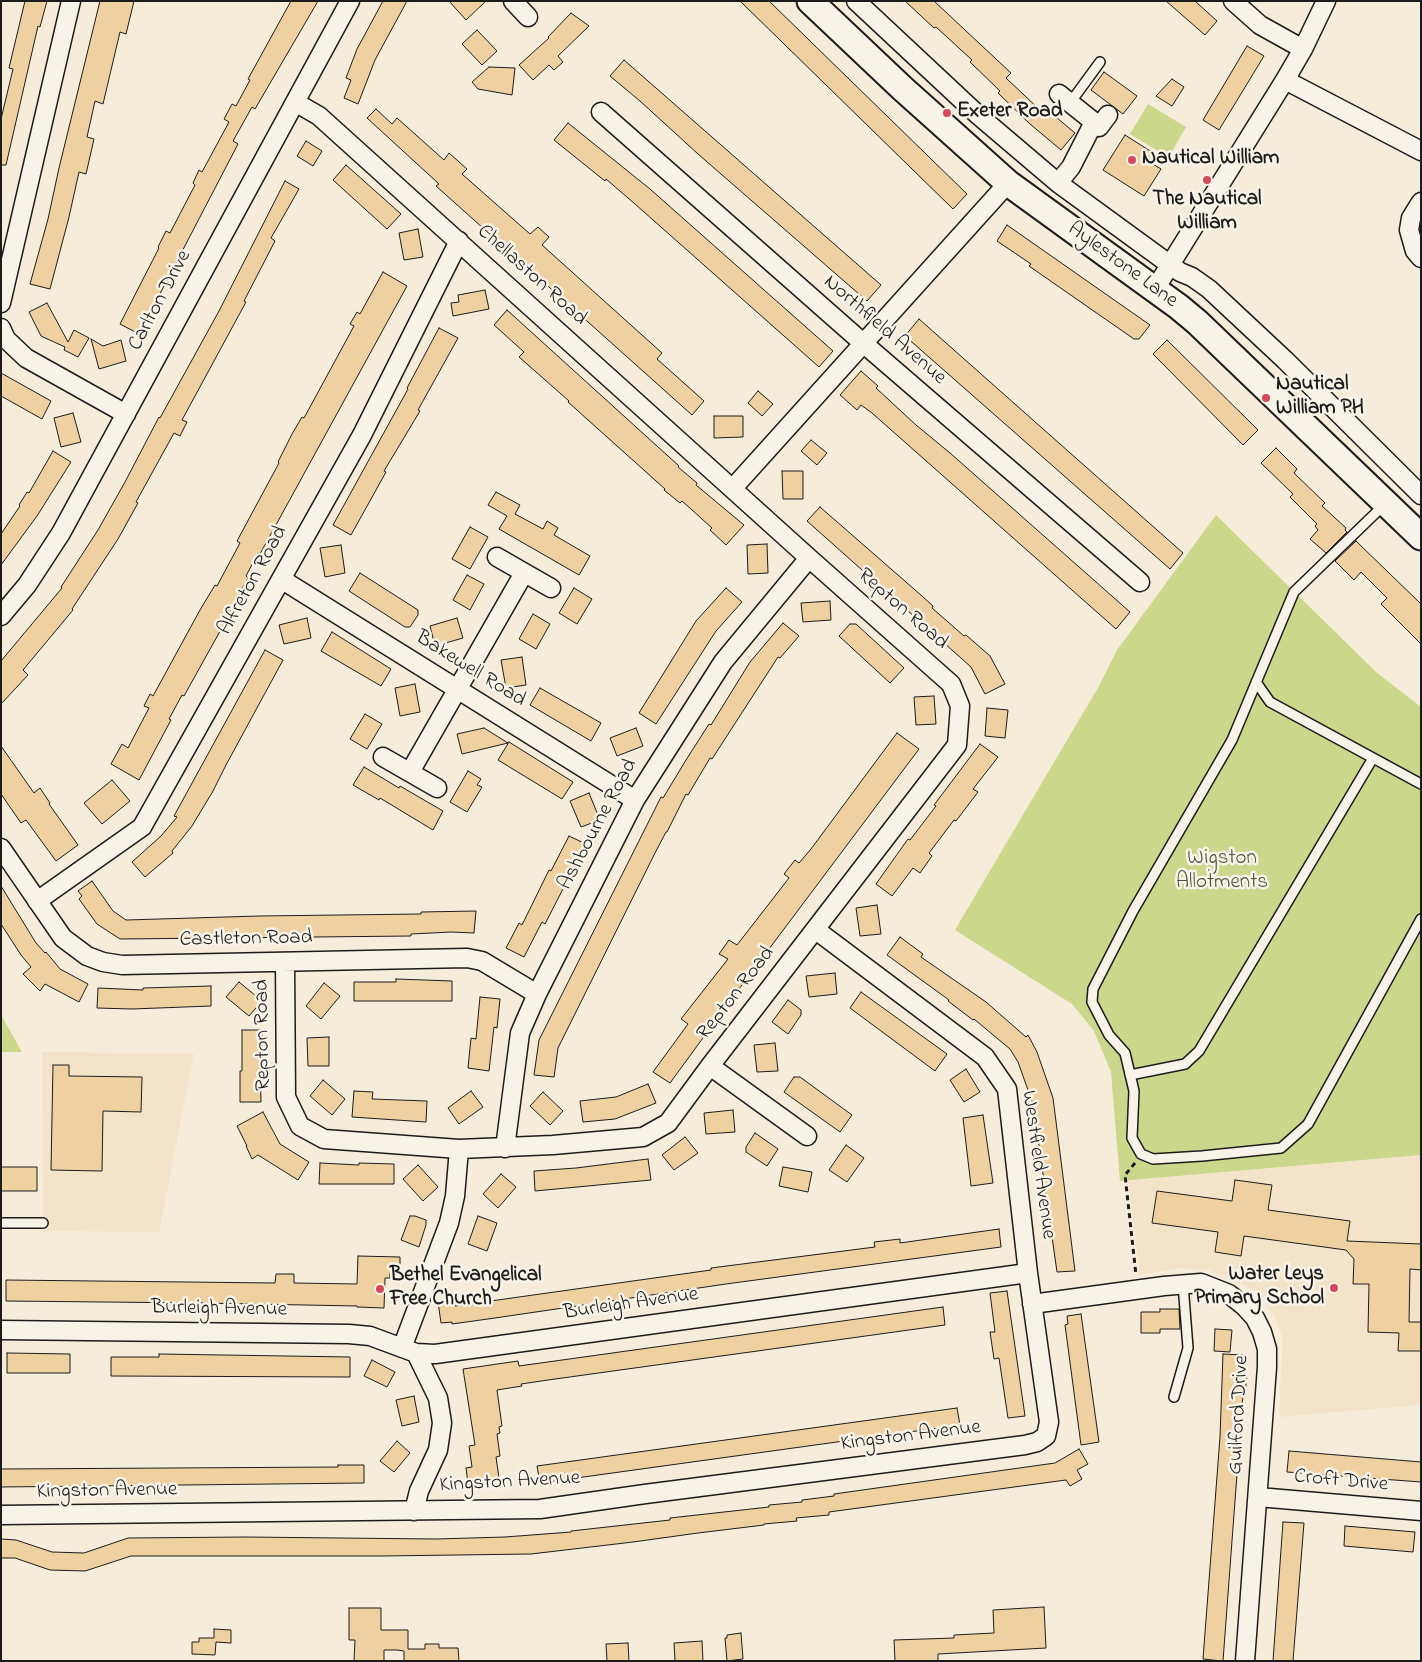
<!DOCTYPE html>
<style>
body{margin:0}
#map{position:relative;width:1422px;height:1662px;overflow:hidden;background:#f5ecda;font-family:"Indie Flower",sans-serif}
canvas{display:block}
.frame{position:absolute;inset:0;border:2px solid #1c1c1c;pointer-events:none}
</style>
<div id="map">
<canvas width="1422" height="1662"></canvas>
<div class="frame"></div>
</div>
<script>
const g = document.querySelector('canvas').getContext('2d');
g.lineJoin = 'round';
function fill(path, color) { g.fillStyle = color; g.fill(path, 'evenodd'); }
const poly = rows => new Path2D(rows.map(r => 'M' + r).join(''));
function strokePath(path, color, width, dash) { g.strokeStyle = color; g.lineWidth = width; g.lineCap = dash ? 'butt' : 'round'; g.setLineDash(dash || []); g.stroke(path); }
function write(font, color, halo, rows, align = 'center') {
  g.font = font + ' "Indie Flower",sans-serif'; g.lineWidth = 5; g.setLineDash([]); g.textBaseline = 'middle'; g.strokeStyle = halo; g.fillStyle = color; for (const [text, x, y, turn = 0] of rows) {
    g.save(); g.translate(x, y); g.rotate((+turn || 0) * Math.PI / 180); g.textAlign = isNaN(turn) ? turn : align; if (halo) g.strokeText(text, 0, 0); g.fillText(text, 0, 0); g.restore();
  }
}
fill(poly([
 [42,1052,194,1054,159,1232,43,1231],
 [1421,1155,1421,1405,1279,1417,1282,1353,1282,1336,1275,1318,1267,1305,1257,1293,1239,1282,1208,1270,1178,1268,1140,1275,1128,1181]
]), '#f3e4c9');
fill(poly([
 [1148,104,1186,127,1164,165,1159,162,1163,154,1130,134],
 [1216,515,1376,672,1421,707,1421,1155,1120,1181,1111,1072,1094,1031,1072,1004,955,930,1099,686,1117,650],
 [1,1015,22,1052,1,1052]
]), '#cbd78a');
const building = poly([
 [25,1,47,1,40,27,38,26,6,165,1,165,1,119,13,69,9,68,25,1],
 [100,1,134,1,126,34,120,32,103,104,95,101,87,137,94,139,86,174,79,172,69,217,50,289,30,284,48,219,59,168,100,1],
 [291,1,318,1,255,109,252,107,233,141,238,144,139,334,120,324,159,248,158,247,166,231,170,233,195,185,193,183,199,170,202,172,229,122,224,119,232,104,236,106,250,80,248,79,291,1],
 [383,1,407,1,375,60,358,104,344,98,351,80,346,78,357,49,383,1],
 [449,1,486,1,466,20,449,1],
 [740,1,769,1,967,194,953,209,740,1],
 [905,1,934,1,1011,73,1006,78,1041,111,1044,107,1075,133,1061,150,1030,124,998,93,1000,91,970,62,972,60,936,27,934,28,905,1],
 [1166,1,1195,1,1217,21,1205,35,1166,1],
 [571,13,589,26,558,56,563,62,554,70,549,65,533,80,519,65,549,38,548,37,571,13],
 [477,30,497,51,482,65,462,44,477,30],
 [1247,46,1264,56,1219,130,1203,120,1247,46],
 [624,60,881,285,867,301,698,154,640,101,610,76,624,60],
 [489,67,515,68,512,95,478,89,472,82,489,67],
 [1104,72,1137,96,1123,114,1091,90,1104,72],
 [1172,79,1184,87,1172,106,1156,96,1172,79],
 [376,109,392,124,397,118,444,160,449,153,467,169,462,174,530,234,538,227,549,237,542,245,662,353,657,359,704,401,692,415,436,186,439,184,367,118,376,109],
 [568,123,650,189,833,351,819,367,635,204,606,179,605,181,554,140,568,123],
 [1125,135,1158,156,1153,164,1161,169,1144,196,1103,170,1125,135],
 [306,141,322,151,313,166,297,156,306,141],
 [346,165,401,214,387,229,333,180,346,165],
 [285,181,299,189,271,238,275,241,244,301,246,302,182,420,187,422,180,436,174,433,136,502,138,503,118,539,72,609,73,610,23,670,28,675,1,704,1,661,62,588,61,587,98,530,125,482,159,417,160,418,219,311,285,181],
 [1007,225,1150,325,1139,339,1134,339,1029,266,1031,264,997,241,1007,225],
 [418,229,423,257,404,260,399,233,418,229],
 [383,272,407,286,260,554,258,553,246,576,248,578,223,623,224,624,184,696,182,695,169,719,171,720,139,780,111,764,122,744,128,748,149,708,144,706,150,694,153,696,200,610,215,585,217,586,240,543,237,541,279,463,278,462,292,434,302,417,304,418,354,326,350,324,357,312,360,314,383,272],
 [485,290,489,309,453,316,451,303,459,302,458,295,485,290],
 [47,303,68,342,74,330,89,338,78,357,64,350,65,347,41,336,29,312,47,303],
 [507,310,679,466,678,467,697,483,696,485,744,525,726,545,710,530,712,528,682,501,680,503,664,490,665,489,568,402,569,401,519,357,524,352,494,325,507,310],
 [919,319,1183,553,1170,569,905,336,919,319],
 [439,328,458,338,418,410,420,411,384,471,386,472,351,535,333,525,408,389,407,388,439,328],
 [91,339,103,346,121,340,126,361,99,369,91,339],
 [1167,340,1258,430,1243,445,1153,354,1167,340],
 [861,371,878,386,876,388,916,425,950,453,1130,612,1116,629,872,413,861,405,857,410,840,395,861,371],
 [1,373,51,401,42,419,1,396,1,373],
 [758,391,773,404,762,416,748,403,758,391],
 [73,413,81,442,61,447,54,418,73,413],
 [714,416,743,416,743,437,714,438,714,416],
 [811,440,827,453,817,465,801,451,811,440],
 [1276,448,1297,469,1294,473,1325,503,1322,506,1346,528,1345,530,1347,532,1326,553,1310,539,1318,530,1315,526,1317,524,1290,497,1293,494,1261,463,1276,448],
 [53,451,71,462,37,516,1,565,1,534,20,506,19,505,27,492,29,493,53,451],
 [782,471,803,471,803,499,783,499,782,471],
 [496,492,520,505,515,514,543,529,547,521,558,528,554,535,590,556,579,575,499,529,507,516,488,505,496,492],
 [820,507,922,596,933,606,932,608,964,636,966,635,990,656,1005,684,985,694,971,667,807,521,820,507],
 [470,527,488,537,470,569,452,559,470,527],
 [1356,541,1421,604,1421,644,1381,604,1387,598,1361,572,1354,580,1335,561,1356,541],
 [767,544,768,573,748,574,747,545,767,544],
 [341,545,345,573,325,577,320,548,341,545],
 [360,573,418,610,418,615,410,627,405,627,349,591,360,573],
 [467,575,484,584,470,610,453,600,467,575],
 [574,588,592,599,577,624,559,613,574,588],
 [726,588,742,602,716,631,656,724,639,713,696,621,726,588],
 [830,601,831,620,803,622,801,603,830,601],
 [533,614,550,624,536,649,519,639,533,614],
 [307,618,311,638,284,644,279,625,307,618],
 [457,618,463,638,435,646,430,626,457,618],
 [783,623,799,636,780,658,778,657,712,759,710,758,688,795,686,794,667,832,666,832,655,853,558,1048,554,1077,534,1075,539,1040,661,797,663,798,686,760,709,724,711,725,750,662,783,623],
 [850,624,856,624,904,668,890,683,839,636,850,624],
 [332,632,391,669,381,686,321,651,332,632],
 [265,650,283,660,226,765,213,791,192,826,172,851,173,853,145,877,132,862,161,836,177,817,174,816,265,650],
 [522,657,526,685,506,688,501,660,522,657],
 [415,684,420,712,400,716,395,688,415,684],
 [540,688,601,723,591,741,530,705,540,688],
 [934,696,936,724,916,725,914,697,934,696],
 [987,708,1008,710,1005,738,985,736,987,708],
 [365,714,382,724,367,749,350,739,365,714],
 [484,728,508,743,462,754,457,734,484,728],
 [636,728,643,746,617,756,610,738,636,728],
 [897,733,919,749,730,1001,670,1083,653,1072,688,1024,681,1019,728,959,719,954,729,940,737,945,789,878,784,874,795,860,799,863,811,849,897,733],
 [509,742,573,782,562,799,498,760,509,742],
 [980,744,998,757,973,789,978,792,956,821,954,820,929,853,932,856,920,873,913,868,892,896,876,884,908,839,910,840,936,806,934,805,980,744],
 [1,746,34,793,40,788,50,803,49,804,78,845,56,861,26,820,21,823,1,794,1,746],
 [364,767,399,788,400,786,443,811,433,830,380,798,379,800,353,785,364,767],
 [468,771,481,779,477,785,482,787,467,812,450,802,468,771],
 [112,780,130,801,102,824,84,803,112,780],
 [589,793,600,820,581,827,570,801,589,793],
 [569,836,586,844,545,924,542,922,524,957,506,948,519,923,522,925,549,870,551,871,569,836],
 [92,881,113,911,126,920,259,916,421,914,421,912,476,911,474,933,451,932,411,934,411,936,120,939,97,924,79,899,82,896,78,891,92,881],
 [1,886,36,943,45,953,46,952,60,969,88,984,79,1002,45,984,40,991,23,974,31,967,21,955,1,924,1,886],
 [877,905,881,934,860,936,856,908,877,905],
 [900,937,923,954,921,957,986,1002,1026,1037,1028,1035,1037,1052,1053,1098,1075,1271,1057,1272,1033,1104,1018,1062,1010,1049,974,1019,973,1020,948,1001,949,1000,887,955,900,937],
 [835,973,837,994,809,997,806,976,835,973],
 [396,979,452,981,452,1001,354,1001,354,982,396,982,396,979],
 [239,982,262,1001,249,1016,226,997,239,982],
 [324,983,340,996,321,1019,306,1006,324,983],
 [211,986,211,1006,132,1009,97,1008,98,988,143,990,143,988,211,986],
 [861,992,947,1054,935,1071,850,1008,861,992],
 [480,997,500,999,497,1028,494,1027,489,1071,468,1068,471,1038,476,1039,480,997],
 [788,1000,801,1010,801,1015,788,1034,772,1022,788,1000],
 [242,1030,262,1030,262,1060,260,1060,261,1102,240,1102,240,1071,242,1071,242,1030],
 [329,1037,329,1066,308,1066,307,1038,329,1037],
 [775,1043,778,1071,757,1072,754,1045,775,1043],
 [53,1065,69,1065,69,1076,142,1077,141,1112,103,1111,102,1171,51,1170,53,1065],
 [966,1069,980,1092,964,1102,950,1080,966,1069],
 [794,1077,800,1077,852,1115,840,1132,784,1092,794,1077],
 [323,1080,345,1099,332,1115,310,1096,323,1080],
 [648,1084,656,1103,615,1119,583,1122,580,1101,616,1097,648,1084],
 [354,1091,373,1092,372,1099,427,1101,426,1122,352,1117,354,1091],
 [471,1091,483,1107,459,1124,448,1108,471,1091],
 [543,1092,563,1111,550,1125,530,1106,543,1092],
 [733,1110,735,1132,706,1134,704,1113,733,1110],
 [263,1112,280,1144,309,1162,298,1180,258,1155,252,1159,246,1146,247,1146,237,1126,263,1112],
 [983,1115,993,1183,971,1186,963,1118,983,1115],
 [755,1133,778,1149,767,1166,746,1152,746,1147,755,1133],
 [685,1137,698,1153,674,1170,662,1155,685,1137],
 [846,1145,864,1158,847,1182,829,1170,846,1145],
 [648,1159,651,1180,535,1191,534,1171,576,1168,648,1159],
 [320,1163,359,1165,359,1163,394,1164,394,1184,319,1184,320,1163],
 [418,1165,438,1187,423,1201,403,1179,418,1165],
 [1,1167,37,1167,37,1191,1,1191,1,1167],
 [783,1167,812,1172,808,1192,779,1186,783,1167],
 [501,1174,516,1187,498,1208,483,1194,501,1174],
 [1235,1180,1272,1185,1268,1210,1350,1221,1347,1241,1421,1244,1421,1270,1410,1269,1409,1322,1421,1322,1421,1351,1398,1351,1399,1333,1368,1332,1369,1284,1353,1284,1354,1259,1346,1250,1244,1236,1241,1256,1215,1252,1218,1232,1152,1223,1157,1191,1232,1201,1235,1180],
 [410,1216,415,1216,426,1220,426,1225,419,1247,401,1240,410,1216],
 [478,1216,497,1223,487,1251,468,1244,478,1216],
 [999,1229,1001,1247,726,1284,495,1318,452,1324,452,1322,441,1323,438,1302,454,1300,455,1306,711,1270,711,1268,875,1247,874,1242,900,1239,900,1243,999,1229],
 [358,1256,400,1257,400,1273,390,1273,390,1278,385,1278,384,1308,357,1307,357,1306,201,1303,6,1301,6,1280,275,1283,276,1274,294,1274,294,1283,357,1284,358,1256],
 [1007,1291,1025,1416,1008,1418,999,1358,994,1359,990,1332,995,1332,990,1293,1007,1291],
 [943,1307,945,1325,548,1380,521,1384,522,1386,497,1390,502,1426,499,1427,500,1433,497,1434,500,1456,496,1457,499,1478,468,1483,466,1468,472,1467,469,1446,475,1445,463,1369,518,1361,519,1366,943,1307],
 [1160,1309,1179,1309,1180,1329,1160,1329,1160,1333,1141,1333,1141,1312,1160,1312,1160,1309],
 [1081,1314,1099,1442,1081,1445,1065,1325,1068,1324,1067,1316,1081,1314],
 [1215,1329,1232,1330,1230,1352,1214,1351,1215,1329],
 [7,1353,70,1354,70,1373,7,1373,7,1353],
 [159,1354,350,1357,350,1377,111,1376,111,1357,159,1357,159,1354],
 [1223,1354,1244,1355,1243,1374,1247,1375,1245,1394,1243,1394,1223,1661,1222,1661,1203,1659,1220,1437,1223,1354],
 [372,1360,395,1372,387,1387,364,1376,372,1360],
 [414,1396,419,1422,402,1426,396,1400,414,1396],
 [957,1408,960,1425,540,1483,537,1466,957,1408],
 [397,1441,410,1453,394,1472,380,1461,397,1441],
 [1079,1449,1088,1464,1077,1470,1082,1479,1070,1486,1066,1480,829,1512,829,1515,796,1518,797,1521,764,1524,764,1525,698,1533,633,1542,531,1554,382,1556,131,1556,85,1571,50,1570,15,1558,1,1558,1,1539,16,1540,52,1552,84,1553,128,1538,245,1537,436,1539,505,1537,571,1532,571,1531,670,1520,670,1518,769,1507,769,1505,802,1502,802,1500,834,1496,834,1494,1055,1463,1079,1449],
 [1289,1451,1421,1462,1421,1482,1287,1472,1289,1451],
 [338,1465,364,1465,364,1483,1,1487,1,1469,338,1467,338,1465],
 [1283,1522,1304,1523,1293,1661,1273,1661,1283,1522],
 [1345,1526,1415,1532,1413,1552,1344,1546,1345,1526],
 [1044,1607,1046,1648,938,1654,938,1661,895,1661,894,1640,954,1638,954,1635,994,1633,993,1610,1044,1607],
 [349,1608,381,1608,381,1630,408,1630,408,1649,425,1649,425,1644,439,1644,439,1648,458,1648,459,1661,404,1661,404,1651,397,1650,384,1650,384,1661,354,1661,355,1640,349,1640,349,1608],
 [214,1629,231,1630,231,1643,216,1642,215,1655,192,1654,192,1642,199,1642,199,1638,214,1638,214,1629],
 [741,1633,743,1659,727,1661,725,1638,727,1638,727,1635,741,1633],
 [702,1641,703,1661,675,1661,674,1643,702,1641],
 [628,1643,629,1661,607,1661,606,1644,628,1643]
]);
fill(building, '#eed0a1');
strokePath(building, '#1c1c1c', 1);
const service = poly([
 [1070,103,1100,62],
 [1384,505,1294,592,1232,740,1133,911,1093,989,1092,1002,1109,1035,1125,1053,1134,1091,1132,1138,1141,1154,1153,1159,1202,1156,1281,1148,1308,1124,1421,919],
 [1256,682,1270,702,1421,784],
 [1130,1075,1185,1064,1199,1051,1373,758],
 [1,1223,43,1223],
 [1174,1397,1188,1348,1183,1284]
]);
const minor = poly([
 [513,1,528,17],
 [856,1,978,115,1058,183,1180,272,1192,277,1209,289,1285,360,1421,495],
 [1233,1,1260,25,1303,49],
 [1285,80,1421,151],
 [601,112,863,343,1140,582],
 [1094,122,1099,127,1108,115],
 [1058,183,1071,167,1094,122,1059,94],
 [1421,202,1411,218,1409,230,1415,251,1421,258],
 [1155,289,1285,80,1303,49,1326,1],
 [1,303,71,1],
 [1,328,6,339,26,358,126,414],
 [733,488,1008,183],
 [497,557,551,588],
 [281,579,635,800],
 [1,616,27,585,61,533,350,1],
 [383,757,437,788],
 [410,772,524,573],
 [1,848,63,938,87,956,103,962,122,965,467,958,482,961,537,994],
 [37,901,142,827,362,435,459,241],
 [285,962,286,1097,300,1126,324,1139,459,1149,553,1145,643,1137,668,1123,710,1066,957,745,960,706,951,684,809,558,319,116,295,102],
 [710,1066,807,1136],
 [505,1148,520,1033,537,994,635,800,723,662,809,558],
 [1032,1304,1164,1286,1201,1283,1229,1294,1244,1306,1255,1318,1262,1332,1267,1349,1267,1367,1245,1661],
 [1,1330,349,1334,370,1336,416,1353,435,1354,1028,1273],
 [402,1348,449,1223,455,1196,459,1149],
 [1258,1497,1421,1511],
 [414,1511,419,1491,438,1450,442,1423,438,1398,416,1353],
 [1,1515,540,1509,645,1494,1025,1445,1037,1442,1046,1436,1049,1422,1028,1273,1007,1089,985,1057,816,930]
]);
const secondary = poly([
 [810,1,902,88,1008,183,1179,307,1197,322,1421,537]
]);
strokePath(service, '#1c1c1c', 12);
strokePath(minor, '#1c1c1c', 21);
strokePath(secondary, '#1c1c1c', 29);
strokePath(poly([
 [1135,1163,1125,1175,1136,1275]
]), '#1c1c1c', 3, [5, 4]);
strokePath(service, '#f7f3e8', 9);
strokePath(minor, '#f7f3e8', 18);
strokePath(secondary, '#f7f3e8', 25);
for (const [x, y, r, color] of [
 [947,113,5,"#d1495b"],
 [1132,160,5,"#d1495b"],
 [1207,180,5,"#d1495b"],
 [1266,398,5,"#d1495b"],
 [1334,1288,5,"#d1495b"],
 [380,1289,5,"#d1495b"]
]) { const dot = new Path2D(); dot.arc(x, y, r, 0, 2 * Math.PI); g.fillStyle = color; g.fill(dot); strokePath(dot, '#f7f3e8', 2); }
write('bold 21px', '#1c1c1c', '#f7f3e8', [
 ["Exeter Road",957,113],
 ["Nautical William",1142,160],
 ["The Nautical",1207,201,"center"],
 ["William",1207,225,"center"],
 ["Nautical",1276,386],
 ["William PH",1276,410],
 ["Water Leys",1324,1276,"right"],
 ["Primary School",1324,1300,"right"],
 ["Bethel Evangelical",390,1277],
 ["Free Church",390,1301]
], 'left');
write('21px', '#1c1c1c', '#f7f3e8', [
 ["Aylestone Lane",1122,266,36],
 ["Chellaston Road",531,276,42],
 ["Carlton Drive",161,301,-62],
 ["Northfield Avenue",884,331,41],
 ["Alfreton Road",254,581,-61],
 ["Repton Road",902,610,41],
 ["Bakewell Road",470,670,32],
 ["Ashbourne Road",599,825,-62],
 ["Castleton Road",246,940,-1],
 ["Repton Road",737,994,-52],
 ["Repton Road",264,1035,-91],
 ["Westfield Avenue",1037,1165,82],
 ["Burleigh Avenue",631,1305,-8],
 ["Burleigh Avenue",219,1310,1],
 ["Guilford Drive",1240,1415,-87],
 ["Kingston Avenue",911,1437,-7],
 ["Croft Drive",1341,1482,5],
 ["Kingston Avenue",510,1483,-3],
 ["Kingston Avenue",107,1492,-1]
]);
write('21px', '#51543d', '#f7f3e8', [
 ["Wigston",1222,860],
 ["Allotments",1222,884]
]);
</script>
